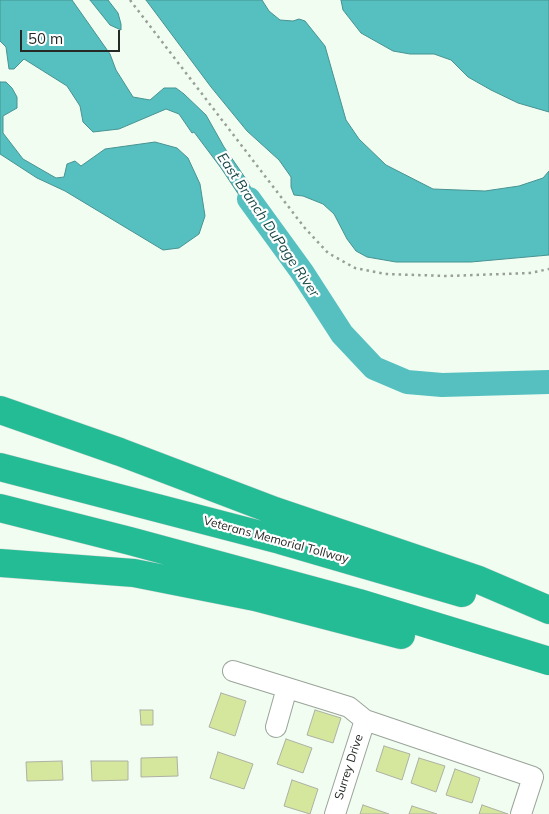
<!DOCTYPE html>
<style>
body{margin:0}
#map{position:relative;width:549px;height:814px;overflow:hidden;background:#f2fdf2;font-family:Mulish,sans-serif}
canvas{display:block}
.scale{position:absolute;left:20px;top:30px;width:100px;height:22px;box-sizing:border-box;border:2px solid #262a26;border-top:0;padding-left:6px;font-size:15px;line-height:18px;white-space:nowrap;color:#262a26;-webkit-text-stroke:4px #fff;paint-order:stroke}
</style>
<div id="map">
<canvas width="549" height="814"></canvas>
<div class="scale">50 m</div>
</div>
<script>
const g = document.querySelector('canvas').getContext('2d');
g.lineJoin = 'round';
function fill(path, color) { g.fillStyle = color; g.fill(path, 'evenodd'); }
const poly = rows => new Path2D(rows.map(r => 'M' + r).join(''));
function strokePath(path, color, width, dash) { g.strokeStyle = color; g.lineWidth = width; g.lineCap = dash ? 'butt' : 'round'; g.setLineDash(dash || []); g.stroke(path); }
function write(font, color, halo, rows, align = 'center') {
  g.font = font + ' Mulish,sans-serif'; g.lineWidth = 4.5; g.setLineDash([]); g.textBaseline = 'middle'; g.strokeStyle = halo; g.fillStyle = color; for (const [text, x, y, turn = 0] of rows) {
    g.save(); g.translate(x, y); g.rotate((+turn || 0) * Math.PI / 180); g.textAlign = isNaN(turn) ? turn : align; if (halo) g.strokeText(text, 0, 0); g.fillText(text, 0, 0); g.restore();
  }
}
const water = poly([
 [0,0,72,0,110,54,116,70,133,97,150,100,164,88,176,88,184,94,206,115,224,147,248,182,269,227,243,201,221,168,194,132,192,133,179,114,166,109,119,129,93,132,83,122,80,106,67,86,24,59,14,69,9,69,6,47,0,41,0,0],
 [90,0,108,0,118,13,121,24,121,30,110,25,90,0],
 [146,0,262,0,269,11,280,20,293,21,299,19,305,21,325,46,346,120,359,139,386,165,433,189,485,191,519,186,543,178,549,171,549,255,471,262,396,262,367,257,356,251,347,239,334,214,323,204,303,196,294,195,291,187,291,177,279,160,247,131,211,87,146,0],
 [341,0,549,0,549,112,518,103,491,90,468,77,451,60,434,54,410,54,393,51,361,33,343,10,341,0],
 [0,82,6,82,12,88,17,97,17,108,3,116,3,133,23,159,56,178,64,177,67,164,75,161,81,166,105,149,155,142,177,148,188,158,200,184,205,216,199,234,179,248,163,250,65,191,37,178,0,154,0,82]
]);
fill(water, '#55c0bf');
strokePath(water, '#479391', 1);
strokePath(poly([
 [249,199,302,272,342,334,374,368,407,382,442,385,549,382]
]), '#55c0bf', 24);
const building = poly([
 [221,693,246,701,235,736,209,727,221,693],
 [140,710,153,710,153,725,141,725,140,710],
 [315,710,341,718,333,743,307,735,315,710],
 [286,739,312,748,303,773,277,764,286,739],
 [384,746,410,754,402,780,376,771,384,746],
 [218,752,253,764,244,789,210,778,218,752],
 [177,757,178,776,141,777,141,758,177,757],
 [419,758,445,766,436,792,411,783,419,758],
 [62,761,63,780,27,781,26,762,62,761],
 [91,761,128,761,128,780,92,781,91,761],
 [455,769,480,778,472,803,446,795,455,769],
 [292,780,318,789,310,814,284,806,292,780],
 [363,805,389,814,360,814,363,805],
 [482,805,508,814,479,814,482,805],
 [412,806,437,814,409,814,412,806]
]);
fill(building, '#d5e79d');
strokePath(building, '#adb0a3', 1);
const minor = poly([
 [233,671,349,707,365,720,533,777,521,814],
 [276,727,287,688],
 [335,814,365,720]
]);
const highway = poly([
 [0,410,120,452,275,511,479,580,549,610],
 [0,467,280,540,462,593],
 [0,508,130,541,359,603,549,661],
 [0,563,134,573,255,597,401,635]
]);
strokePath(minor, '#9aa49a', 22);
strokePath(highway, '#d8d9d8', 29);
strokePath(poly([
 [130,0,304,227,328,253,355,268,385,274,447,276,530,273,549,269]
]), '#979f97', 2.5, [2.5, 4]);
strokePath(minor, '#fff', 20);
strokePath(highway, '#24bc94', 28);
write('12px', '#262a26', '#fff', [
 ["Veterans Memorial Tollway",276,540,15],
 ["Surrey Drive",349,767,-72]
]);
write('italic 14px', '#194949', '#fff', [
 ["East Branch DuPage River",268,225,56]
]);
</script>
